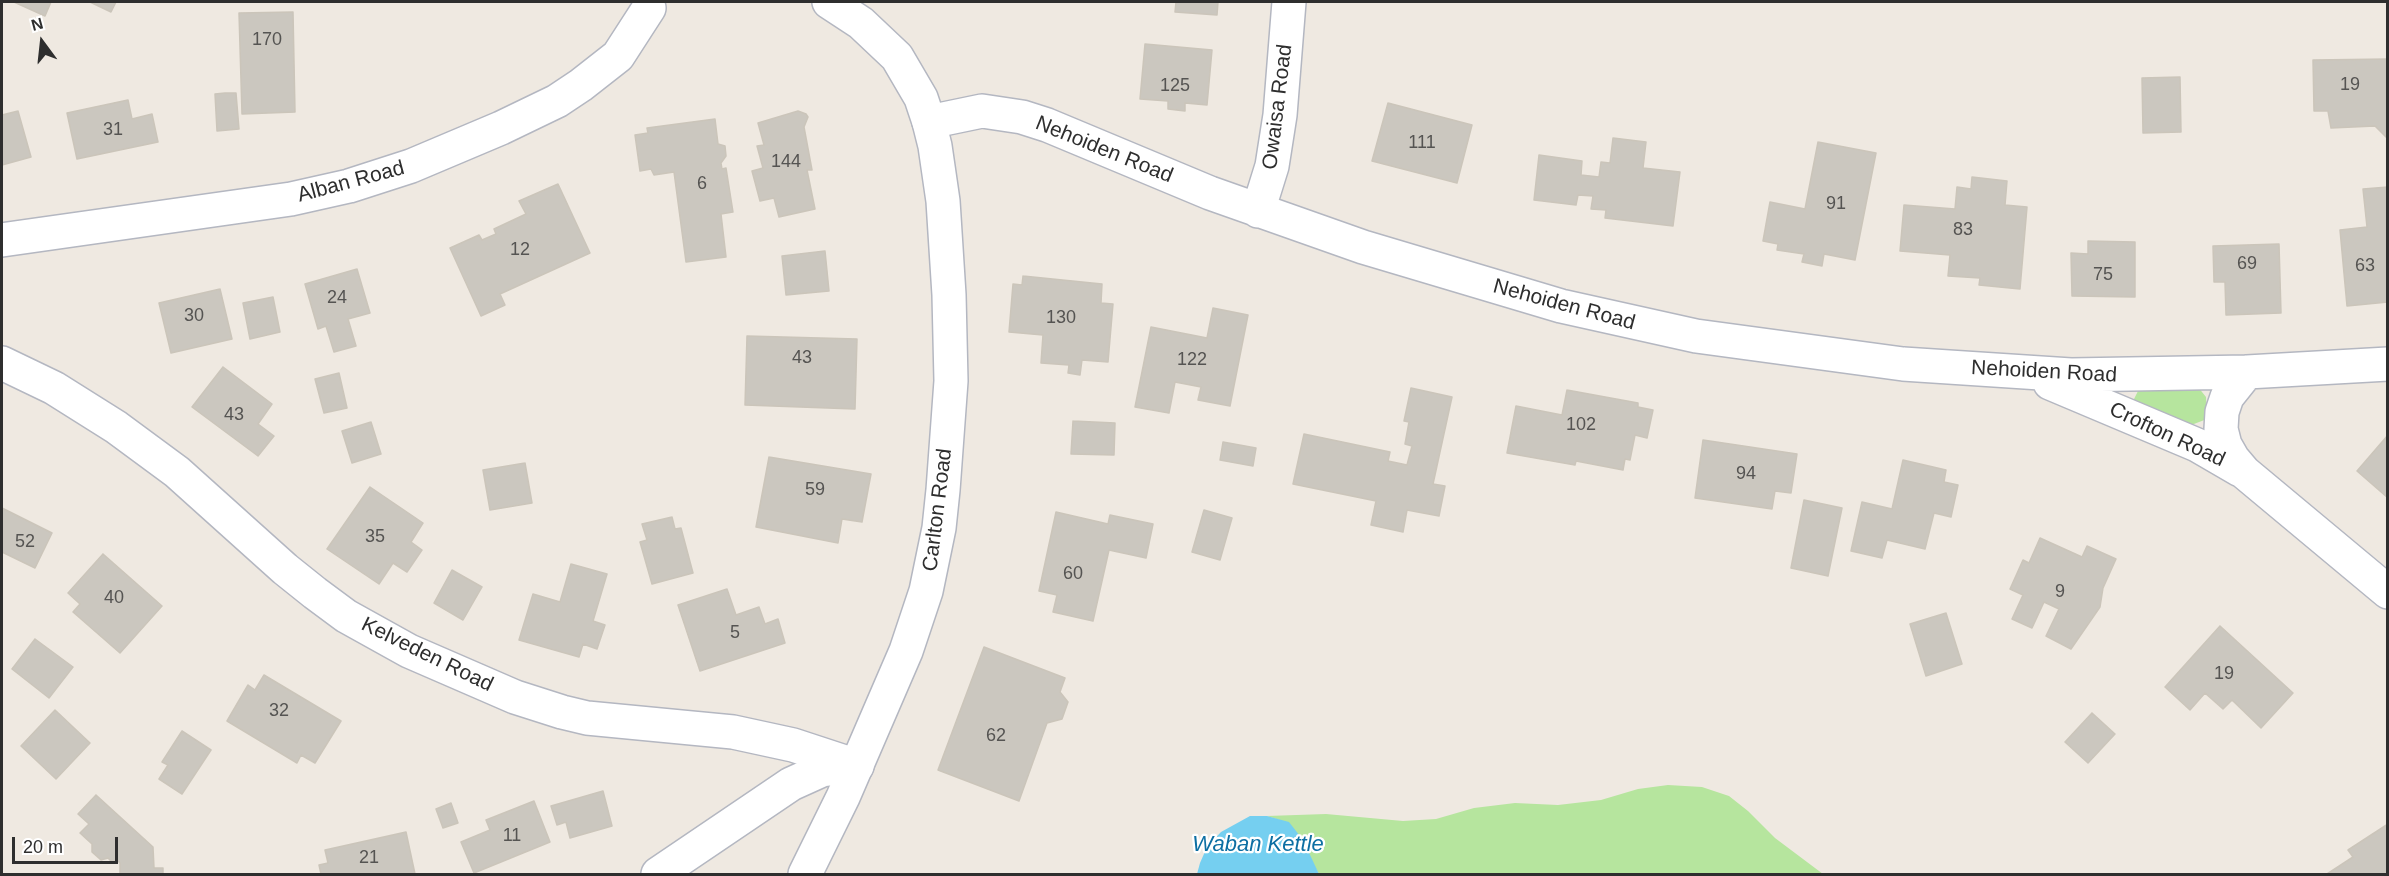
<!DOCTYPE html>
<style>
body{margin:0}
#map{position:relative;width:2389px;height:876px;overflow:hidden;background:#efe9e1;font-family:Arial,sans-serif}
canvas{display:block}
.frame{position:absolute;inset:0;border:3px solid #2e2e2e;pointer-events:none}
.north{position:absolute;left:12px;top:12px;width:60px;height:60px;-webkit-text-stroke:4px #fff;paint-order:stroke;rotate:345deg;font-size:16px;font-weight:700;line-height:24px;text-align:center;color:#2e2e2e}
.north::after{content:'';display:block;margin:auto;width:21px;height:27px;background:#2e2e2e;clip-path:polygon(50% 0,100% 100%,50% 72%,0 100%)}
.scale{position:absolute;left:12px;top:837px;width:106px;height:27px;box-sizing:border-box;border:3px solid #2e2e2e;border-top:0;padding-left:8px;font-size:18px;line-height:21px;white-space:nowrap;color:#2e2e2e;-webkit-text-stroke:4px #fff;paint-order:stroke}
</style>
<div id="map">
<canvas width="2389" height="876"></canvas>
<div class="frame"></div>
<div class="north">N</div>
<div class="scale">20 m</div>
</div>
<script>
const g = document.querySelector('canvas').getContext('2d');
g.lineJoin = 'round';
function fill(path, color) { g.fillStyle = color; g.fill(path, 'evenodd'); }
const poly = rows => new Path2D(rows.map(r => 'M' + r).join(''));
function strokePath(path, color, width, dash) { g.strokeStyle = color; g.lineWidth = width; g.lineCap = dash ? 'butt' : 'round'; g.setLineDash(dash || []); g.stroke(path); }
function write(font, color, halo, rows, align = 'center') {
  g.font = font + ' Arial,sans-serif'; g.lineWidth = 4.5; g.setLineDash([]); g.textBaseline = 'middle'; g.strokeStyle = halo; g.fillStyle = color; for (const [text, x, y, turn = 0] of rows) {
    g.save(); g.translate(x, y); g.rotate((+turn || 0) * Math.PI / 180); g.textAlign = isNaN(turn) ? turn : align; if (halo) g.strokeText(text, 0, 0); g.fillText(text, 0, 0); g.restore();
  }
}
fill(poly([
 [2198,387,2206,397,2207,419,2186,427,2133,401,2138,391],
 [1668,785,1702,787,1729,796,1748,811,1775,838,1823,874,1319,874,1289,823,1267,816,1326,814,1403,821,1436,819,1474,808,1515,803,1558,805,1601,800,1638,789]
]), '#b6e59e');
fill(poly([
 [1250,816,1267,816,1289,822,1303,840,1319,874,1197,874,1200,863,1207,847,1221,832]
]), '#75cff0');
const building = poly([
 [14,2,51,2,45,16,14,2],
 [90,2,116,2,111,12,90,2],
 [1176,2,1218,2,1217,15,1175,12,1176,2],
 [293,12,295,112,242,114,239,13,293,12],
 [1145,44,1212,50,1207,105,1185,103,1185,111,1168,109,1168,101,1140,99,1145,44],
 [2388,59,2388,139,2375,126,2331,128,2328,111,2314,111,2313,60,2388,59],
 [2180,77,2181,132,2143,133,2142,78,2180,77],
 [225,93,236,93,239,129,217,131,215,94,225,93],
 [128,100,132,119,152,114,158,142,77,159,67,113,128,100],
 [1388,103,1472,125,1457,183,1372,161,1388,103],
 [18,111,31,157,2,165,2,115,18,111],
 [798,111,806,114,808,117,804,127,812,170,807,170,815,209,779,217,774,198,760,201,752,171,763,168,757,146,764,145,758,123,798,111],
 [715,119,718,144,725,146,726,156,721,163,722,169,726,168,733,212,721,214,726,257,686,262,674,172,654,175,651,169,640,171,635,135,648,133,647,128,715,119],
 [1613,138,1646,142,1643,168,1680,172,1673,226,1605,218,1606,210,1591,209,1593,196,1578,195,1576,205,1534,200,1539,155,1582,161,1581,175,1599,177,1601,162,1610,163,1613,138],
 [1818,142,1876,153,1855,260,1824,254,1822,266,1802,262,1804,254,1777,250,1778,244,1763,241,1770,202,1805,209,1818,142],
 [1972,177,2007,181,2005,205,2027,207,2020,289,1979,285,1980,278,1948,276,1950,255,1900,251,1904,205,1955,209,1957,187,1971,189,1972,177],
 [558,184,590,253,500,294,505,305,481,316,450,248,479,235,482,240,496,234,494,229,526,214,519,201,558,184],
 [2388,187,2388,302,2347,306,2340,230,2367,227,2363,189,2388,187],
 [2088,241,2135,242,2135,297,2072,296,2071,253,2088,254,2088,241],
 [2279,244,2281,313,2226,315,2225,282,2214,282,2213,246,2279,244],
 [825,251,829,291,786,295,782,256,825,251],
 [357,269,370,313,348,319,356,346,334,352,326,326,318,329,305,284,357,269],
 [1023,276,1102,284,1101,303,1113,304,1108,362,1082,360,1080,375,1068,373,1069,365,1041,363,1043,335,1009,332,1013,284,1022,285,1023,276],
 [220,289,232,339,171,353,159,303,220,289],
 [273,297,280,332,250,339,243,303,273,297],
 [1213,308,1248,315,1230,406,1198,400,1201,387,1175,382,1169,413,1135,407,1151,327,1207,338,1213,308],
 [747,336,857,339,855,409,745,405,747,336],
 [223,367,272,404,258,424,274,436,258,456,192,407,223,367],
 [339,373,347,408,324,413,315,379,339,373],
 [1411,388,1452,397,1433,484,1445,486,1439,516,1407,510,1403,532,1371,525,1376,501,1293,484,1304,434,1390,452,1388,461,1407,465,1412,446,1405,444,1409,422,1404,421,1411,388],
 [1567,390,1638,403,1638,407,1653,410,1647,438,1635,435,1630,460,1625,459,1623,470,1576,461,1575,465,1507,453,1516,406,1562,415,1567,390],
 [1073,421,1115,423,1114,455,1071,454,1073,421],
 [371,422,381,454,352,463,342,431,371,422],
 [2388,435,2388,498,2357,471,2388,435],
 [1703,440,1797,454,1791,493,1775,491,1772,509,1695,498,1703,440],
 [1223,442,1256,448,1253,466,1220,460,1223,442],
 [769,457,871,474,862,522,842,519,838,543,756,527,769,457],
 [1903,460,1946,470,1944,482,1958,485,1951,517,1934,513,1925,549,1887,540,1882,558,1851,551,1862,502,1892,509,1903,460],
 [525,463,532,503,490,510,483,470,525,463],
 [370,487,423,523,411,542,422,550,407,572,393,563,379,584,327,549,370,487],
 [1804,500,1842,508,1828,576,1791,568,1804,500],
 [2,508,52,533,35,568,2,552,2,508],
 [1204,510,1232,518,1220,560,1192,552,1204,510],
 [1056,512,1108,524,1110,515,1153,524,1146,558,1109,550,1093,621,1053,612,1057,595,1039,591,1056,512],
 [672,517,675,529,681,528,693,573,652,584,640,542,647,540,642,524,672,517],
 [2040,538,2082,557,2087,546,2116,559,2103,588,2100,607,2071,649,2046,636,2059,609,2044,602,2032,628,2012,619,2023,595,2010,589,2023,560,2029,563,2040,538],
 [103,554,162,606,120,653,73,612,80,604,68,593,103,554],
 [571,564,607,574,593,621,605,625,597,649,583,644,579,657,519,640,533,594,560,602,571,564],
 [452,570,482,587,463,620,434,603,452,570],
 [727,589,736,615,759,607,765,624,778,619,785,643,700,671,678,605,727,589],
 [1946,613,1962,664,1926,676,1910,624,1946,613],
 [2220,626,2293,693,2261,728,2232,700,2223,709,2205,693,2190,710,2165,687,2220,626],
 [35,639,73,667,49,698,12,669,35,639],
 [984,647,1065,678,1060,692,1068,702,1062,719,1047,723,1019,801,938,770,984,647],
 [264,675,341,721,315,763,301,755,297,763,227,721,248,685,255,690,264,675],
 [55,710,90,743,56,779,21,746,55,710],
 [2092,713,2115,734,2088,763,2065,742,2092,713],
 [182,731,211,750,182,794,159,779,168,765,162,762,182,731],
 [603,791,612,826,570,838,566,822,557,825,551,806,603,791],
 [96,795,153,847,154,868,163,868,163,874,120,874,120,863,116,859,113,863,108,858,101,860,92,852,92,844,80,833,89,824,78,814,96,795],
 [534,801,550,842,474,873,461,842,490,830,486,820,534,801],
 [451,803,458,823,443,828,436,809,451,803],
 [2388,824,2388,874,2327,874,2353,857,2348,850,2388,824],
 [406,832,415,874,321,874,319,865,328,863,325,850,406,832]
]);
fill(building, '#cbc7bf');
strokePath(building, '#cbc5ba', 1.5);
const street = poly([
 [929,122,982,111,1022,117,1047,125,1210,193,1363,247,1561,306,1696,336,1903,364,2071,375,2247,372,2388,364],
 [1258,211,1272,166,1280,115,1289,2],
 [2,240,291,199,349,186,411,166,501,128,557,101,581,85,618,56,649,8],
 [2,363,54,388,116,427,177,472,285,569,315,593,346,616,409,651,515,697,562,712,587,718,733,732,793,745,857,766],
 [2247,372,2227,397,2222,412,2221,429,2225,445,2233,459,2244,472,2388,592],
 [2050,383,2197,445,2240,470],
 [658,874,791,784,822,770,853,766]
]);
const secondary = poly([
 [805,874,843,797,906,651,926,591,939,528,943,490,951,381,949,295,943,201,935,146,929,122,921,98,897,57,861,23,829,2]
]);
strokePath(street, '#b4b7c1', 36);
strokePath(secondary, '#b4b7c1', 36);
strokePath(street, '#fff', 33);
strokePath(secondary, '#fff', 33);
write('18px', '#555452', null, [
 ["170",267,40],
 ["19",2350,85],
 ["125",1175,86],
 ["31",113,130],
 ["111",1422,143],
 ["144",786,162],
 ["6",702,184],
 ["91",1836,204],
 ["83",1963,230],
 ["12",520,250],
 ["69",2247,264],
 ["63",2365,266],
 ["75",2103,275],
 ["24",337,298],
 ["30",194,316],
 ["130",1061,318],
 ["43",802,358],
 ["122",1192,360],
 ["43",234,415],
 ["102",1581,425],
 ["94",1746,474],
 ["59",815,490],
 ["35",375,537],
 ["52",25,542],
 ["60",1073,574],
 ["9",2060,592],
 ["40",114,598],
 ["5",735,633],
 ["19",2224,674],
 ["32",279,711],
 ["62",996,736],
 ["11",512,836],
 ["21",369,858]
]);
write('21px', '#2e2e2e', '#fff', [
 ["Owaisa Road",1278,107,-83],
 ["Nehoiden Road",1104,150,22],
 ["Alban Road",351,182,-15],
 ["Nehoiden Road",1564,305,15],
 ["Nehoiden Road",2044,372,3],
 ["Crofton Road",2167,435,25],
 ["Carlton Road",938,510,-83],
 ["Kelveden Road",427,655,26]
]);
write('italic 22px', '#0d6fa3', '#fff', [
 ["Waban Kettle",1258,845]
]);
</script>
